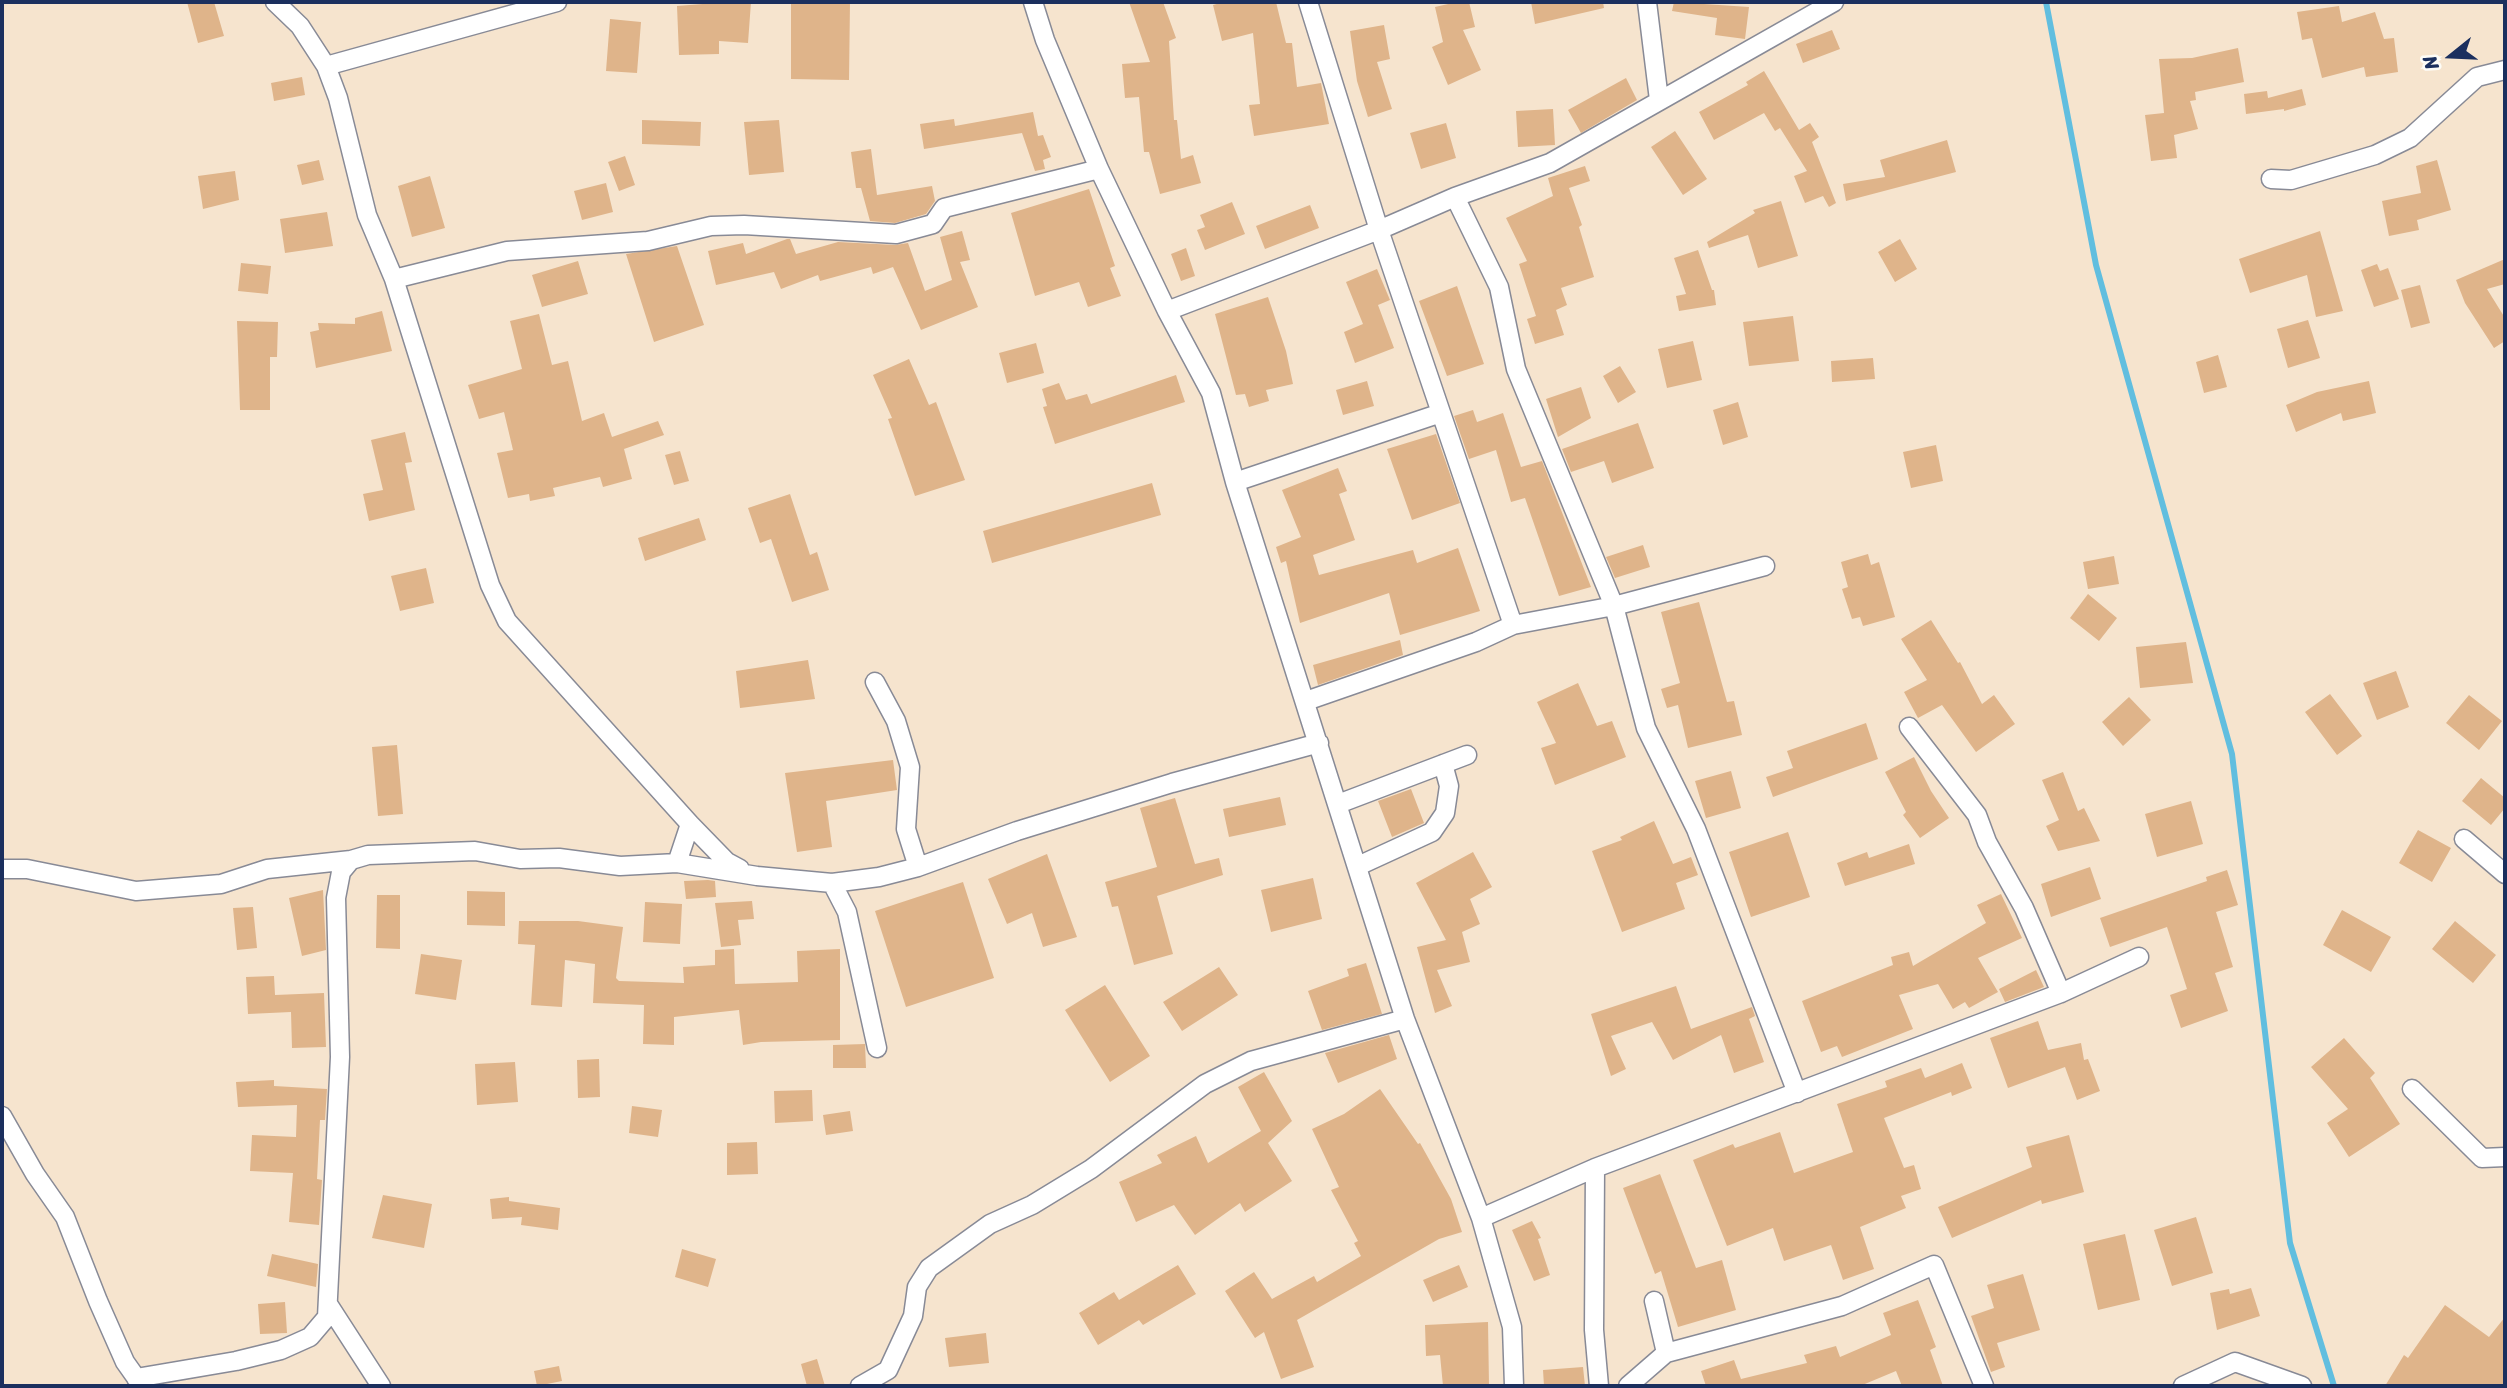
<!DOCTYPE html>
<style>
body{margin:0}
#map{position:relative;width:2507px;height:1388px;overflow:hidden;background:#f6e4ce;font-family:Sriracha,sans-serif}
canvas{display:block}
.frame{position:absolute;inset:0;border:4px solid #1b2f5e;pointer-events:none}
.north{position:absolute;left:2416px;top:21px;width:70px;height:70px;-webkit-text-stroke:5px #fdfcf7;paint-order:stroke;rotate:252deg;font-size:19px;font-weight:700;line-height:28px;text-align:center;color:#1b2f5e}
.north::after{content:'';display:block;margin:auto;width:24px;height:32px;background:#1b2f5e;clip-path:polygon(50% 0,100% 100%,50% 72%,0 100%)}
</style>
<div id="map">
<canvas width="2507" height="1388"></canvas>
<div class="frame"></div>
<div class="north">N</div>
</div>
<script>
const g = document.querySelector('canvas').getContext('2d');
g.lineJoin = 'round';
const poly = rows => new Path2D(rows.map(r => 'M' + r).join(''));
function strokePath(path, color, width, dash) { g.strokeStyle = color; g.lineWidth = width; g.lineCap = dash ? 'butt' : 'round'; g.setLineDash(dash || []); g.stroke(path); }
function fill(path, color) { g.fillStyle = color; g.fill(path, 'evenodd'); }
strokePath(poly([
 [2046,2,2096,265,2232,754,2290,1243,2334,1386]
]), '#61bedf', 6);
fill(poly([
 [187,2,214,2,224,36,198,43],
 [728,2,751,2,748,43,719,41,719,54,679,55,677,6],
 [791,2,850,2,849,80,791,79],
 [1129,2,1163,2,1176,38,1169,41,1174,120,1177,120,1181,159,1193,155,1201,183,1160,194,1149,152,1144,152,1139,97,1125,98,1122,64,1150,62],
 [1224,2,1276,2,1286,43,1292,43,1297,87,1321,83,1329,124,1254,136,1249,105,1260,104,1253,33,1222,41,1213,5],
 [1457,2,1469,2,1475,27,1463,30,1481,70,1448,85,1432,47,1443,42,1435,7],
 [1531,2,1603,2,1604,8,1535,24],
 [1674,2,1749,7,1745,39,1715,35,1717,18,1672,11],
 [2339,6,2342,22,2375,12,2384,39,2394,38,2398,72,2366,77,2364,67,2322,78,2312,38,2302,40,2297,12],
 [610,19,641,22,637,73,606,71],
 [1384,25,1390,59,1377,62,1392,109,1368,117,1357,81,1350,31],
 [1832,30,1840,49,1803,63,1796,44],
 [2238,48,2244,82,2195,92,2196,100,2190,101,2198,129,2174,135,2177,158,2151,161,2145,115,2164,113,2159,59,2192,58],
 [1764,71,1799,130,1810,123,1819,137,1812,142,1836,203,1829,207,1823,196,1805,203,1794,176,1807,171,1780,128,1775,131,1764,113,1714,140,1699,112,1748,85,1746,82],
 [302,77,305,95,274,101,271,83],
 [1626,78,1637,100,1581,133,1568,110],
 [2302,89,2306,105,2284,111,2284,109,2246,114,2244,94,2267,91,2268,98],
 [1553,109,1555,145,1518,147,1516,111],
 [1033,112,1038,136,1043,135,1051,157,1043,160,1045,169,1035,171,1022,133,924,149,920,124,954,119,955,126],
 [642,120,701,122,700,146,642,144],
 [779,120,784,172,749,175,744,122],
 [1446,123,1456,158,1421,169,1410,133],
 [1675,131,1707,179,1683,195,1651,147],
 [1947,140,1956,172,1846,201,1843,184,1885,177,1880,160],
 [871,149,877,195,932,186,935,201,926,214,895,223,870,221,861,188,856,188,851,152],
 [625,156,635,185,619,191,608,162],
 [319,160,324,180,302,185,297,165],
 [2437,160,2451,210,2417,220,2419,230,2389,236,2382,201,2421,193,2416,166],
 [1585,166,1590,181,1569,188,1582,225,1579,227,1594,277,1561,288,1567,305,1556,310,1564,335,1535,344,1527,319,1536,316,1519,264,1527,261,1506,218,1553,196,1548,178],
 [235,171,239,200,203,209,198,176],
 [430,176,445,228,412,237,398,186],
 [606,183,613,212,582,220,574,191],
 [1089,189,1115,266,1110,268,1121,296,1088,307,1079,282,1035,296,1011,213],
 [1781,201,1798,256,1758,268,1748,235,1709,248,1707,242,1755,213,1753,210],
 [1232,202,1245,234,1205,250,1197,230,1205,227,1200,215],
 [1310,205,1319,228,1265,249,1256,226],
 [327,212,333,246,285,253,280,219],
 [962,231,970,260,960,262,978,307,921,330,893,267,873,274,871,267,820,281,818,275,781,289,774,272,716,285,708,251,743,243,746,254,787,239,790,239,796,254,838,242,895,245,908,243,925,291,952,280,940,237],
 [2320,231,2343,311,2316,317,2307,275,2250,293,2239,259],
 [1900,239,1917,269,1895,282,1878,252],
 [677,246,704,325,654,342,626,254],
 [1186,248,1195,276,1181,281,1171,254],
 [1698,250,1712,290,1714,290,1716,305,1679,311,1676,296,1686,294,1674,258],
 [2505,259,2505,284,2487,289,2505,318,2505,341,2494,348,2465,303,2456,280],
 [578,261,588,294,542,307,532,275],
 [241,263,271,266,268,294,238,291],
 [2377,264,2380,271,2388,268,2399,299,2374,307,2361,270],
 [1377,269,1390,300,1378,305,1394,348,1355,363,1344,332,1363,324,1346,282],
 [2420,285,2430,323,2411,328,2401,290],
 [1457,286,1484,364,1447,376,1419,301],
 [1268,297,1286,351,1293,384,1266,390,1269,401,1249,407,1245,394,1236,395,1215,314],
 [382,311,392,351,316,368,310,332,319,330,318,323,355,324,355,318],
 [539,314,552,365,568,361,582,421,604,413,612,437,658,421,664,435,624,449,632,479,603,487,600,477,553,488,555,496,530,501,529,494,508,498,497,453,513,450,504,412,479,419,468,385,522,369,510,321],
 [1793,316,1799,361,1749,366,1743,322],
 [2308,320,2320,358,2288,368,2277,329],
 [237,321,278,322,277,357,270,357,270,410,240,410],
 [1693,341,1702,380,1667,388,1658,349],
 [1036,343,1044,373,1007,383,999,353],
 [2218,355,2227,387,2204,393,2196,362],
 [1873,358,1875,379,1832,382,1831,361],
 [909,359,929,405,936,402,965,480,915,496,888,419,892,418,873,375],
 [1620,366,1636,392,1618,403,1603,376],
 [1176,375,1185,402,1055,444,1043,407,1047,406,1042,389,1059,383,1066,400,1087,394,1091,404],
 [1367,381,1374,406,1343,415,1336,390],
 [2369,381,2376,413,2343,421,2341,413,2296,432,2286,405,2317,392],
 [1581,387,1591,418,1558,437,1546,399],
 [1738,402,1748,437,1723,445,1713,410],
 [1473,410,1477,422,1503,413,1521,467,1542,461,1591,587,1559,596,1525,498,1511,502,1496,450,1469,459,1454,416],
 [1638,423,1654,468,1612,483,1604,461,1571,472,1562,449],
 [405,432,412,462,405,463,415,510,369,521,363,494,383,490,371,440],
 [1436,434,1460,503,1412,520,1387,449],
 [1936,445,1943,481,1911,488,1903,452],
 [680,451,689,481,674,485,665,455],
 [1338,468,1347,491,1339,494,1355,540,1313,555,1319,575,1413,550,1417,563,1458,548,1480,611,1400,635,1389,593,1300,623,1286,561,1281,563,1276,547,1301,537,1282,490],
 [1152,483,1161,515,992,563,983,531],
 [790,494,810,555,817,552,829,590,792,602,771,539,760,543,748,508],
 [699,518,706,540,645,561,638,538],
 [1643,545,1650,567,1615,578,1606,557],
 [1868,554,1871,565,1879,562,1895,617,1863,626,1860,617,1852,619,1842,589,1848,587,1841,562],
 [2114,556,2119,584,2088,589,2083,562],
 [426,568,434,603,400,611,391,576],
 [2088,594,2117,618,2099,641,2070,618],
 [1699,602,1727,702,1734,701,1742,735,1688,748,1678,705,1667,708,1661,689,1680,683,1661,612],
 [1931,620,1958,663,1960,662,1982,704,1994,695,2015,724,1976,752,1942,705,1918,718,1904,692,1927,680,1901,639],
 [1400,640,1403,655,1318,685,1313,665],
 [2186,642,2193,683,2140,688,2136,647],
 [808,660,815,699,740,708,736,671],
 [2396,671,2409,707,2377,720,2363,683],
 [1578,683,1597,726,1612,721,1626,757,1555,785,1541,748,1556,743,1537,702],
 [2330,694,2362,736,2337,755,2305,712],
 [2469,695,2502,721,2479,750,2446,723],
 [2129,697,2151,720,2123,746,2102,722],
 [1866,723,1878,759,1773,797,1766,777,1793,768,1787,751],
 [397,745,403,814,378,816,372,747],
 [1914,757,1931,791,1949,818,1920,838,1903,815,1906,812,1885,772],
 [893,760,897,790,826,801,832,847,797,852,785,773],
 [1731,771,1741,808,1706,818,1695,781],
 [2063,772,2078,811,2084,808,2100,841,2058,851,2046,826,2059,820,2042,780],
 [2481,778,2505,798,2505,808,2491,825,2462,801],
 [1411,789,1424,823,1392,837,1378,801],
 [1280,797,1286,825,1229,837,1223,809],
 [1175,798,1195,864,1219,858,1223,875,1157,896,1173,954,1134,965,1118,906,1112,907,1105,882,1157,867,1140,808],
 [2191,801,2203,844,2157,857,2145,814],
 [1654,821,1673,864,1691,857,1698,875,1676,883,1685,909,1622,932,1592,851,1622,840,1620,837],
 [2418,830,2451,848,2432,882,2399,863],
 [1788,832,1810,897,1751,917,1729,852],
 [1909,844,1915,864,1845,886,1837,863,1867,852,1869,858],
 [1473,852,1492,887,1470,899,1480,924,1462,932,1470,962,1437,970,1452,1006,1435,1013,1417,947,1446,940,1416,883],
 [1047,854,1077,937,1043,947,1032,913,1007,924,988,879],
 [2090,867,2101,899,2051,917,2041,884],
 [2227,870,2238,905,2216,912,2233,967,2215,973,2228,1011,2181,1028,2170,995,2187,989,2167,927,2110,947,2100,918,2207,881,2206,877],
 [1313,878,1322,919,1271,932,1261,890],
 [708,880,715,881,716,897,686,899,684,881],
 [963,882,994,978,906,1007,875,911],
 [323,890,326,950,302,956,289,898],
 [467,891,505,892,505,926,467,925],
 [2001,894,2022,938,1978,958,1998,992,1969,1008,1965,1002,1953,1009,1938,984,1899,995,1913,1029,1842,1057,1837,1046,1821,1052,1802,1001,1893,965,1891,957,1909,952,1913,966,1986,923,1977,905],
 [377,895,400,895,400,949,376,948],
 [752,901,754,919,738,920,741,945,721,947,715,903],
 [645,902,682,904,680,944,643,942],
 [253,907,257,948,237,950,233,908],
 [2342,910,2391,937,2371,972,2323,945],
 [519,921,578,921,623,927,616,978,619,981,684,983,683,967,715,965,715,950,734,949,735,984,798,982,797,951,840,949,840,1040,761,1042,743,1045,739,1010,674,1017,674,1045,643,1044,644,1005,593,1003,595,964,565,960,562,1007,531,1005,535,945,518,944],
 [2455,921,2496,955,2473,983,2432,949],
 [421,954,462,960,456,1000,415,994],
 [1366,963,1382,1014,1322,1030,1308,991,1349,976,1347,969],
 [1219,967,1238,995,1182,1031,1163,1002],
 [2036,970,2044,987,2005,1002,1999,989],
 [274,976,275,995,324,993,326,1047,292,1048,291,1012,248,1014,246,977],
 [1105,985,1150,1056,1110,1082,1065,1010],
 [1676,986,1691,1029,1752,1007,1755,1016,1749,1019,1764,1062,1734,1073,1721,1035,1673,1060,1652,1022,1611,1036,1626,1069,1611,1076,1591,1014],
 [2038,1021,2048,1050,2081,1043,2084,1060,2088,1059,2100,1091,2077,1100,2065,1067,2008,1088,1990,1038],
 [1389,1035,1397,1059,1338,1083,1325,1053],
 [2344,1038,2375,1073,2370,1078,2400,1124,2349,1157,2327,1123,2348,1109,2311,1067],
 [865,1044,866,1068,833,1068,833,1045],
 [599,1059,600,1097,578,1098,577,1060],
 [515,1062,518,1102,477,1105,475,1064],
 [1962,1063,1972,1088,1952,1096,1951,1092,1884,1118,1904,1168,1914,1165,1921,1189,1901,1196,1906,1208,1860,1227,1874,1269,1843,1280,1831,1245,1784,1261,1773,1228,1727,1246,1693,1160,1733,1144,1735,1148,1780,1132,1794,1173,1853,1152,1837,1104,1887,1087,1885,1081,1921,1068,1925,1078],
 [1264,1072,1292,1121,1268,1143,1292,1181,1245,1212,1240,1203,1195,1235,1174,1205,1136,1222,1119,1182,1162,1163,1157,1155,1196,1136,1208,1163,1261,1131,1238,1087],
 [274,1080,274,1086,327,1089,325,1120,320,1120,317,1179,322,1180,319,1225,289,1222,293,1173,250,1171,252,1135,296,1137,297,1105,238,1107,236,1082],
 [1380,1089,1418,1144,1420,1143,1451,1199,1462,1232,1439,1239,1297,1320,1314,1367,1281,1379,1264,1332,1255,1338,1225,1291,1254,1272,1272,1299,1314,1276,1317,1282,1361,1256,1354,1243,1358,1241,1331,1190,1339,1187,1312,1129,1344,1114],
 [812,1090,813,1121,775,1123,774,1091],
 [632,1106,662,1110,658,1137,629,1133],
 [850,1111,853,1131,826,1135,823,1115],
 [2069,1135,2084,1192,2042,1204,2041,1200,1952,1238,1938,1207,2032,1167,2026,1147],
 [757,1142,758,1174,727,1175,727,1143],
 [1660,1174,1696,1268,1722,1260,1736,1310,1678,1327,1661,1271,1655,1274,1623,1188],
 [383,1195,432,1204,424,1248,372,1238],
 [509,1197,509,1201,560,1208,558,1230,521,1225,522,1217,492,1219,490,1199],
 [2196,1217,2213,1273,2172,1286,2154,1230],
 [1532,1221,1541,1238,1538,1239,1550,1275,1534,1281,1512,1230],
 [2125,1234,2140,1300,2098,1310,2083,1244],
 [682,1249,716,1259,708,1287,675,1277],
 [272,1254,318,1264,316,1287,267,1276],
 [1178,1265,1196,1294,1143,1325,1139,1320,1098,1345,1079,1313,1114,1292,1119,1300],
 [1459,1265,1468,1287,1433,1302,1423,1280],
 [2023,1274,2040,1330,1997,1343,2005,1367,1991,1372,1971,1316,1994,1308,1987,1285],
 [2251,1288,2260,1316,2217,1330,2210,1293,2229,1289,2230,1294],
 [1918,1300,1936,1347,1930,1350,1943,1386,1902,1386,1896,1371,1860,1386,1706,1386,1701,1371,1734,1360,1741,1379,1807,1363,1804,1355,1836,1346,1840,1357,1891,1335,1883,1313],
 [285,1302,287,1333,260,1334,258,1304],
 [2445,1305,2489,1337,2505,1317,2505,1386,2385,1386,2404,1355,2408,1358],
 [1488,1322,1489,1386,1443,1386,1440,1355,1426,1356,1425,1325],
 [986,1333,989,1363,949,1367,945,1338],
 [817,1359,825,1386,807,1386,801,1364],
 [559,1366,562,1381,537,1386,534,1371],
 [1583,1367,1585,1386,1544,1386,1543,1370]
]), '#dfb48a');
const street = poly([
 [275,2,300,26,326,66,338,98,367,215,394,279,490,585,507,621,690,824,727,862,740,869],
 [1033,2,1045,40,1099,169,1167,311,1211,393,1235,482,1405,1019,1481,1218,1512,1327,1514,1386],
 [1308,2,1379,230,1513,625],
 [1647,2,1659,100],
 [326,66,557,2],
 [2271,179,2291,180,2375,155,2410,138,2477,77,2505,70],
 [1455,197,1499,287,1516,369,1614,606,1646,728,1696,829,1797,1093],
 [394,279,507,251,648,241,711,226,744,225,896,234,933,224,944,208,1099,169],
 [1167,311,1379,230,1455,197,1550,163,1834,2],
 [1235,482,1441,413],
 [875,682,896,721,910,767,906,829,918,867],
 [1306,701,1476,642,1513,625,1614,606,1765,566],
 [1909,727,1977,815,1987,842,2024,908,2061,993],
 [1338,804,1467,755],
 [2464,839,2505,874],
 [677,863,690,824],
 [1358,866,1432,832,1445,813,1449,786,1443,764],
 [2,869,27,869,136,891,221,884,267,869,351,860,368,855,475,851,520,859,559,858,620,866,677,863,757,876,832,883,879,877,918,867,1017,831,1172,783,1319,743],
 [832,883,847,912,877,1048],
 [2412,1089,2482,1158,2505,1157],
 [2,1116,35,1174,65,1217,98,1301,125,1362,142,1386],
 [1595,1168,1594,1330,1599,1386],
 [1481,1218,1595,1168,2061,993,2139,957],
 [1654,1301,1666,1353],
 [328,1304,381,1386],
 [136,1378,236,1361,281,1350,310,1337,327,1317,340,1057,336,898,341,872,351,860],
 [860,1386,888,1370,913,1316,917,1287,929,1268,990,1224,1032,1205,1091,1169,1205,1084,1251,1061,1405,1019],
 [1628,1386,1666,1353,1842,1306,1934,1265,1984,1386],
 [2183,1386,2235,1362,2302,1386]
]);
strokePath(street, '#888a96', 21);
strokePath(street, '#fff', 18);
</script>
